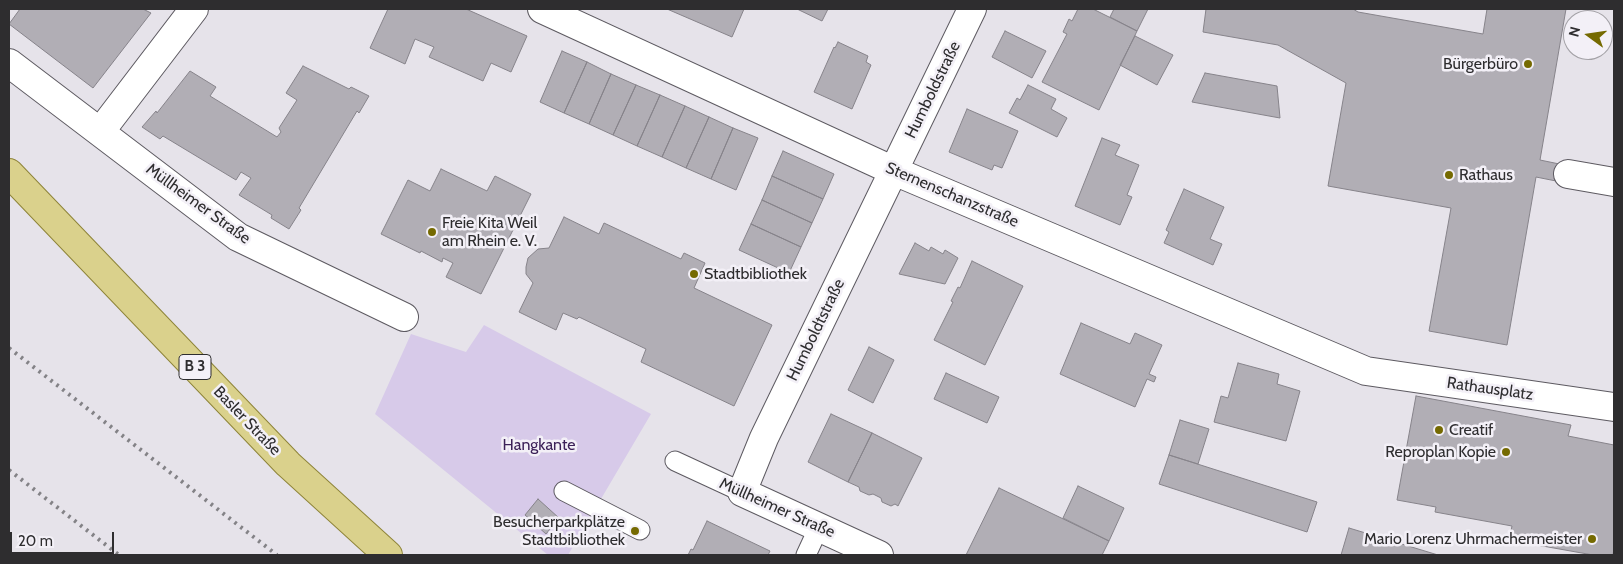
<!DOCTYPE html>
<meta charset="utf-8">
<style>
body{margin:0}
#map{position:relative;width:1623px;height:564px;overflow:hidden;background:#e6e3ea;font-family:Cabin,sans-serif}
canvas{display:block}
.frame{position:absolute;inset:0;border:10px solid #2e2d2f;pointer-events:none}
.north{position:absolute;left:1563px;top:10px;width:50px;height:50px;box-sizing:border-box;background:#f3f0f7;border:1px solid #a4a2a7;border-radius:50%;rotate:284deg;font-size:14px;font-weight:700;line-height:20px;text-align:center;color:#2e2d2f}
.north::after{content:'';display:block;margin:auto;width:18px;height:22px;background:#756a01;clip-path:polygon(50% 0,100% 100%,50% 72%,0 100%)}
.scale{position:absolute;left:10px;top:532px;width:104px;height:22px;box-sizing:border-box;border:2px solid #2e2d2f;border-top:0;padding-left:6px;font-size:15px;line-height:18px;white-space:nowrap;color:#2e2d2f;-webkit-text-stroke:4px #f3f0f7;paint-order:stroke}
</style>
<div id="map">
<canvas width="1623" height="564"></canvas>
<div class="frame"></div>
<div class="north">N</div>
<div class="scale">20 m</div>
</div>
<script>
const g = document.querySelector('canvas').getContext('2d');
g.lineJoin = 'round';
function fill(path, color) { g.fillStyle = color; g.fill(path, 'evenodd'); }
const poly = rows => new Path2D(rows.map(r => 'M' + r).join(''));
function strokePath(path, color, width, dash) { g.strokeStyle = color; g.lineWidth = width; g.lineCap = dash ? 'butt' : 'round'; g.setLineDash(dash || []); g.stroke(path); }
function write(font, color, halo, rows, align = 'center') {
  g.font = font + ' Cabin,sans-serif'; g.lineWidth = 5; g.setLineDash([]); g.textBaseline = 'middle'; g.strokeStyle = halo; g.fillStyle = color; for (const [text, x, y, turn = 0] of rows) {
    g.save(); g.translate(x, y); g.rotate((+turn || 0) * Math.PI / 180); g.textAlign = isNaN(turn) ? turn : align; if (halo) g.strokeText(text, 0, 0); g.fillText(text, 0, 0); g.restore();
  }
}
fill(poly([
 [484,325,651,414,568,555,548,555,375,414,411,334,466,352]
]), '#d7cae9');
const building = poly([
 [20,9,143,9,151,13,93,88,9,24,20,9],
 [388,9,466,9,527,36,511,72,491,63,483,81,429,57,434,47,415,39,405,64,370,48,388,9],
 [667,9,744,9,732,37,667,9],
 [797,9,828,9,822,21,797,9],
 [1078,9,1093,9,1137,31,1099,110,1042,82,1067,34,1063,32,1069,19,1072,21,1078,9],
 [1114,9,1148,9,1137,31,1110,17,1114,9],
 [1206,9,1353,9,1358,12,1483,34,1487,9,1566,9,1540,160,1569,166,1566,183,1536,177,1507,345,1429,331,1451,208,1328,186,1346,83,1278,45,1203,32,1206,9],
 [1005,31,1046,51,1032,78,992,57,1005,31],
 [1135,36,1173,55,1157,85,1120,65,1135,36],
 [838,42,868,56,866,62,871,65,852,109,814,92,834,47,835,48,838,42],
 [562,51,587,62,564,113,540,102,562,51],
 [587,62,611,74,589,124,564,113,587,62],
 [303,66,349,89,351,87,369,96,359,113,357,111,299,208,301,210,289,229,271,218,272,215,239,195,251,178,241,172,236,180,163,136,160,139,142,127,156,111,157,113,190,71,216,87,210,96,277,137,281,132,279,128,297,100,286,93,303,66],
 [1205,73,1277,86,1280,118,1192,102,1205,73],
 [611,74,636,85,613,135,589,124,611,74],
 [636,85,660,95,637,146,613,135,636,85],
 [1028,85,1056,99,1051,109,1067,118,1057,137,1009,113,1017,98,1020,100,1028,85],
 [660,95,685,106,662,157,637,146,660,95],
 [685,106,709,117,686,168,662,157,685,106],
 [967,109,1018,131,1002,168,994,165,992,170,949,152,967,109],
 [709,117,733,128,711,179,686,168,709,117],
 [733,128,758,138,736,190,711,179,733,128],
 [1102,138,1120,145,1115,155,1139,165,1127,195,1132,197,1120,225,1075,206,1102,138],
 [783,151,834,174,823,199,772,176,783,151],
 [441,169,487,191,495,176,531,194,481,294,446,277,453,263,443,258,442,262,421,251,420,253,381,234,408,180,430,191,441,169],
 [772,176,823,199,812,223,762,200,772,176],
 [1184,189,1224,207,1210,239,1222,244,1213,265,1164,243,1169,232,1166,230,1184,189],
 [762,200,812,223,801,247,751,224,762,200],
 [564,217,599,234,604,223,681,259,684,253,705,263,694,288,772,325,734,406,641,362,646,349,579,317,577,319,563,313,556,330,519,312,533,283,526,274,526,267,528,258,538,249,549,248,564,217],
 [751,224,801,247,789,273,739,250,751,224],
 [915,243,929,251,931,247,943,254,945,250,958,258,945,284,899,274,915,243],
 [972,261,1023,286,985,365,934,340,953,302,951,301,958,287,960,288,972,261],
 [1081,323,1130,344,1135,333,1162,345,1149,374,1156,377,1154,382,1147,379,1135,407,1060,374,1081,323],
 [869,347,894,360,873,403,848,390,869,347],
 [1238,363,1279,374,1277,384,1300,391,1286,441,1214,422,1221,396,1228,398,1238,363],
 [946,373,999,397,987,423,934,399,946,373],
 [1416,396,1571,425,1568,436,1614,445,1614,548,1613,555,1593,555,1509,540,1512,526,1435,512,1436,507,1397,500,1416,396],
 [831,414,872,433,848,482,808,462,831,414],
 [1180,420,1209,429,1198,464,1169,455,1180,420],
 [872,433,922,458,898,506,895,504,891,506,882,502,881,498,873,494,869,495,860,491,859,487,848,482,872,433],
 [1169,455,1317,502,1307,532,1159,484,1169,455],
 [1078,486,1124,508,1109,541,1063,518,1078,486],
 [999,488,1109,541,1102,555,966,555,999,488],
 [538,499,559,518,546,534,525,515,538,499],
 [707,521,770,551,768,555,688,555,691,549,693,550,707,521],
 [1349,528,1438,555,1341,555,1349,528]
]);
fill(building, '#b1aeb5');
strokePath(building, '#86838a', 1);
const lane = poly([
 [675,461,742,492],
 [564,491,640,530],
 [806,555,819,527]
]);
const street = poly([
 [542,9,894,171,1366,371,1614,407],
 [9,63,238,237,404,317],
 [100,132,194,9],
 [1568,174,1614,182],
 [879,555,742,492,764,438,972,9]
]);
const primary = poly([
 [9,173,288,464,388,555]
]);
strokePath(lane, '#5d5a61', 21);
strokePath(street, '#5d5a61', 30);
strokePath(primary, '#8e8439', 30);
strokePath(lane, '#fff', 19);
strokePath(street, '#fff', 28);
strokePath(primary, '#dad18c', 28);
strokePath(poly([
 [9,348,277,555],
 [9,470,119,555]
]), '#838286', 4, [2.5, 5]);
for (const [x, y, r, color] of [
 [1528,64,5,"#756a01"],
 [1449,175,5,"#756a01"],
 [432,232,5,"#756a01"],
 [694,274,5,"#756a01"],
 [1439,430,5,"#756a01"],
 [1506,452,5,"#756a01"],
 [635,531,5,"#756a01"],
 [1592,539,5,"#756a01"]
]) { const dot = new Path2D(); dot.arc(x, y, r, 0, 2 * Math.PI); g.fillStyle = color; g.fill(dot); strokePath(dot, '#f3f0f7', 2); }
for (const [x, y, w] of [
 [195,367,32]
]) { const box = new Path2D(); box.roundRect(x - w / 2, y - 12.5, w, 25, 4); g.fillStyle = '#f3f0f7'; g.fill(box); strokePath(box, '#2e2d2f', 1); }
write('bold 15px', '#2e2d2f', null, [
 ["B 3",195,367]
]);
write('16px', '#2e2d2f', '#f3f0f7', [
 ["Bürgerbüro",1518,64],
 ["Rathaus",1459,175,"left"],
 ["Freie Kita Weil",442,223,"left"],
 ["am Rhein e. V.",442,241,"left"],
 ["Stadtbibliothek",704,274,"left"],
 ["Creatif",1449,430,"left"],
 ["Reproplan Kopie",1496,452],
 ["Besucherparkplätze",625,522],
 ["Stadtbibliothek",625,540],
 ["Mario Lorenz Uhrmachermeister",1582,539]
], 'right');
write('16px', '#2e2d2f', '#f3f0f7', [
 ["Humboldstraße",933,90,-64],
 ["Sternenschanzstraße",952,195,23],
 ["Müllheimer Straße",198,204,36],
 ["Humboldtstraße",816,330,-64],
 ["Rathausplatz",1490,389,8],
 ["Basler Straße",247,421,46],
 ["Müllheimer Straße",777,508,24]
]);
write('16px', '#3c2158', '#f3f0f7', [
 ["Hangkante",539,445]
]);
</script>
